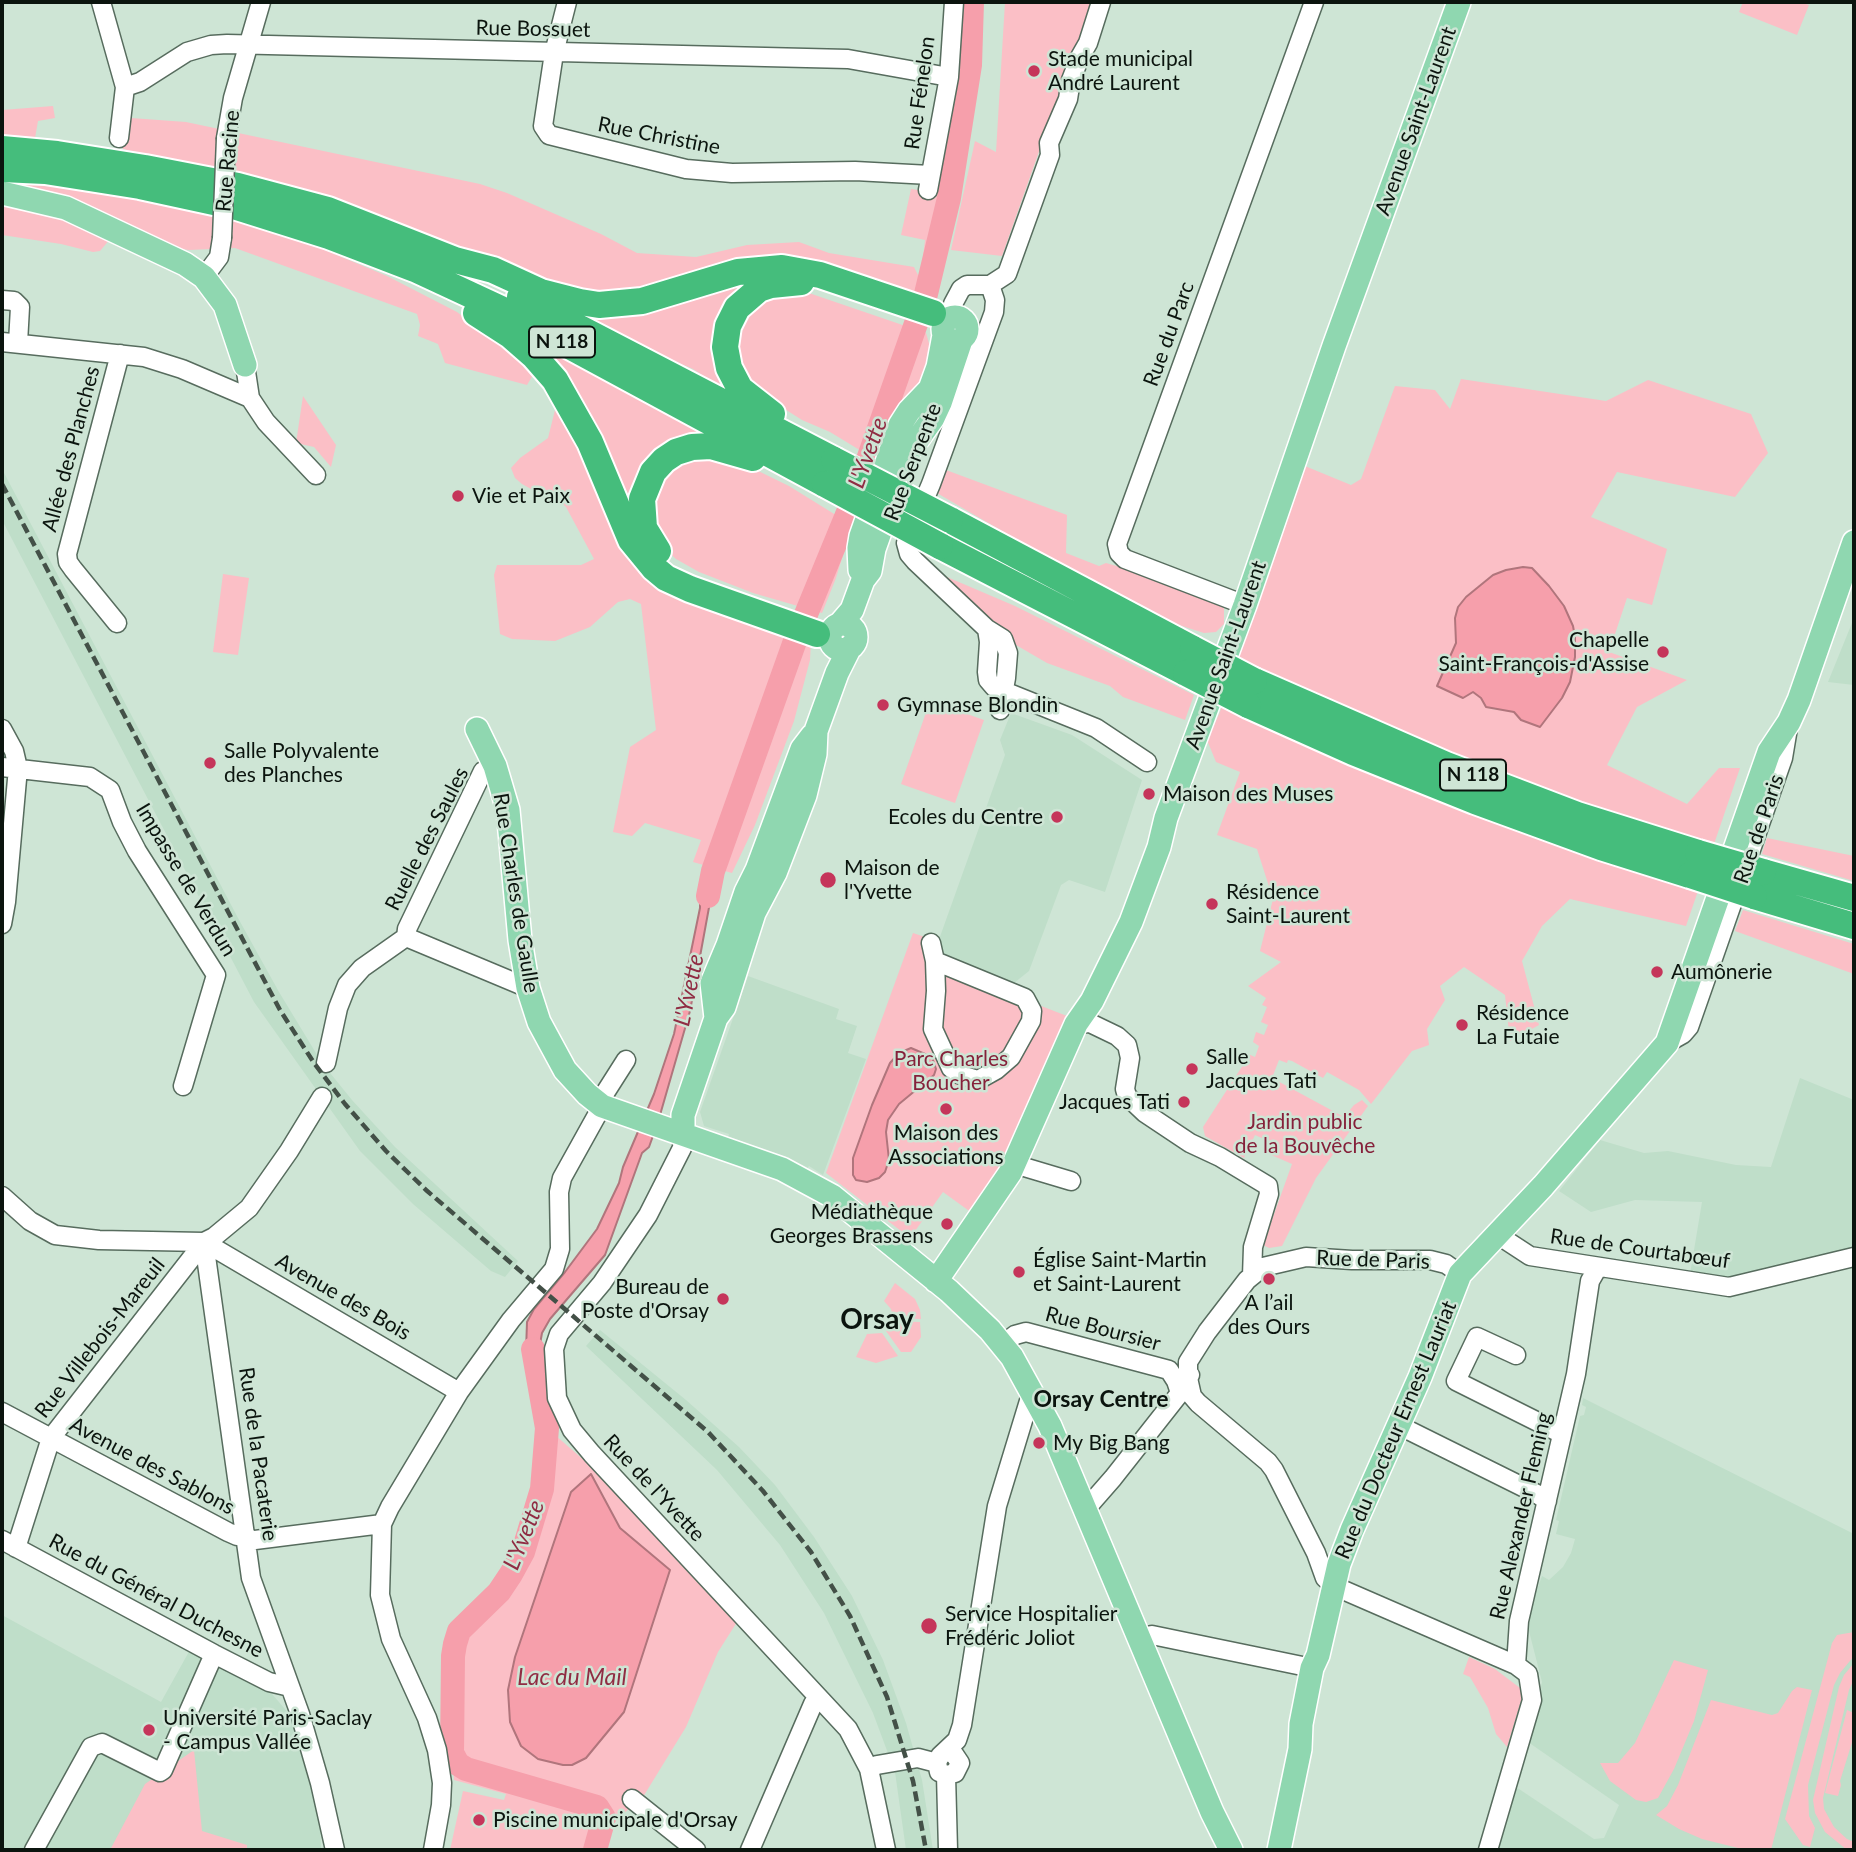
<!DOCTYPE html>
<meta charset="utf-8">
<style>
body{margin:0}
#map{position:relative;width:1856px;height:1852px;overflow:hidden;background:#cee5d5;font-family:Lato,sans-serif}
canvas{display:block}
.frame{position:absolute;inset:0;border:4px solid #0b140e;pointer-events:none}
</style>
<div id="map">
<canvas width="1856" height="1852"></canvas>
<div class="frame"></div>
</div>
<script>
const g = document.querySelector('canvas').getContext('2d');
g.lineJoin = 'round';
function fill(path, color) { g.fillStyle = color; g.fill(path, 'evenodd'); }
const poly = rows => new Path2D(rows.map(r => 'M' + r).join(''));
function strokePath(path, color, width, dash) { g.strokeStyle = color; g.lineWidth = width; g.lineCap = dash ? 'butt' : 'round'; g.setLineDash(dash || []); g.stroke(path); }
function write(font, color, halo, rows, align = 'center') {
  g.font = font + ' Lato,sans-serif'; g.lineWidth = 5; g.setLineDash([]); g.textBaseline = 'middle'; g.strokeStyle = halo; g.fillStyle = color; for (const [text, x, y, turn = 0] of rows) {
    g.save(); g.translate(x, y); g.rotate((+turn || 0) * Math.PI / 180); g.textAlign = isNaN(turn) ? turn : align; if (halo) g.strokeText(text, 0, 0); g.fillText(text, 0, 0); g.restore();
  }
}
fill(poly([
 [2,469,238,918,279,992,322,1063,352,1100,395,1147,518,1261,505,1277,491,1271,413,1204,360,1151,254,1002,2,520],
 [1854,618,1854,685,1828,682],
 [1011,713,1072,735,1142,780,1105,892,1069,880,1061,885,1029,971,1009,987,939,956,937,945,1005,755,1000,740],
 [748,976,839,1009,836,1019,857,1026,848,1053,866,1059,823,1175,809,1166,807,1169,727,1140,729,1134,704,1126,700,1112],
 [1800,1078,1854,1100,1854,1251,1731,1280,1690,1274,1702,1202,1635,1200,1591,1212,1559,1191,1600,1140,1644,1153,1668,1151,1736,1165,1771,1167],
 [600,1330,686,1400,739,1447,775,1485,814,1537,852,1596,883,1660,906,1723,922,1780,933,1850,906,1850,895,1772,873,1713,824,1613,780,1545,717,1470,586,1346],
 [1583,1398,1854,1534,1854,1850,1497,1850,1516,1787,1594,1839,1604,1838,1619,1805,1528,1742,1542,1682,1529,1631,1530,1609,1542,1576,1549,1580,1563,1567,1571,1553,1575,1539,1556,1534,1559,1521,1556,1520,1580,1416,1584,1415,1586,1407,1582,1405],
 [2,1615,161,1702,191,1648,272,1694,291,1716,300,1744,320,1819,321,1850,2,1850]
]), '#bfdec9');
fill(poly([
 [1005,2,1092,2,1002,256,951,250,975,141,996,152],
 [1743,2,1800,2,1809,5,1797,35,1739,12],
 [53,106,55,118,38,121,35,138,2,135,2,110],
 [131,118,186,122,480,184,507,193,601,234,637,253,696,257,747,245,799,242,829,253,914,267,920,279,914,292,798,261,619,294,561,290,193,168,123,149,120,144,125,127],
 [2,178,127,196,256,226,306,242,387,276,457,312,501,345,533,375,527,385,445,363,438,344,418,336,420,325,417,314,235,248,189,250,174,248,122,225,100,251,93,252,61,244,2,235,2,199,93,225,102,212,68,198,2,181],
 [911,189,940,193,928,258,923,257,925,240,901,235],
 [759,275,744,288,726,391,693,369,646,349,577,312],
 [803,291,926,333,931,350,923,382,886,466,830,432,802,420,769,399,757,389,743,371,735,345,737,333,753,303],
 [548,345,710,433,629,501,624,502,559,369,545,349],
 [1461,379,1606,401,1648,380,1751,414,1768,453,1735,497,1617,472,1591,517,1667,549,1652,605,1627,598,1609,652,1687,680,1637,707,1607,765,1687,804,1719,768,1740,768,1686,926,1570,899,1542,926,1522,961,1539,1025,1510,1041,1505,995,1464,967,1440,986,1445,1000,1427,1029,1429,1045,1412,1051,1371,1104,1359,1090,1327,1072,1323,1078,1292,1061,1288,1060,1287,1063,1279,1060,1272,1078,1344,1117,1354,1105,1362,1100,1368,1106,1316,1178,1282,1246,1269,1248,1263,1245,1292,1164,1269,1154,1273,1143,1255,1135,1244,1158,1205,1136,1203,1127,1243,1065,1248,1054,1255,1057,1259,1046,1253,1042,1256,1032,1264,1035,1268,1025,1261,1022,1267,1007,1262,1005,1266,998,1248,986,1281,962,1260,951,1273,899,1257,849,1217,835,1240,772,1216,762,1207,740,1220,712,1237,642,1300,464,1351,485,1361,479,1395,386,1435,390,1450,409],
 [1523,567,1532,568,1549,586,1573,626,1575,657,1521,720,1514,712,1491,709,1486,707,1478,695,1472,692,1467,693,1449,662,1456,643,1455,618,1458,607,1492,575,1506,570],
 [303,396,336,445,331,467,314,447,296,443],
 [555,410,567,417,627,552,811,640,810,660,794,721,755,825,732,873,693,862,701,840,645,823,632,836,613,832,630,747,656,730,641,604,630,599,618,602,590,627,555,641,512,639,500,634,494,575,497,565,581,565,594,559,566,507,555,497,540,494,522,484,515,478,511,468,520,458,548,438],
 [704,457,748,466,789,486,852,525,836,578,822,613,753,593,699,572,676,559,662,546,652,529,655,487,681,461],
 [946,470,1067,515,1066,553,1099,566,1106,563,1224,597,1224,624,1216,632,1204,633,1157,618,1079,576,937,493],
 [933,571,1015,606,1194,695,1185,720,1123,697,1110,686,1047,663,985,627],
 [223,574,249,578,238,655,213,652],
 [930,701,984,720,955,803,901,784],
 [1767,838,1854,856,1854,881,1762,854],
 [1743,910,1854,944,1854,974,1735,931],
 [913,933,937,941,938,966,1067,1016,1036,1084,1007,1157,972,1213,943,1192,910,1238,826,1173],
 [895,1283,915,1299,920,1310,921,1319,893,1318,891,1309,884,1301],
 [891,1321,920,1322,921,1337,911,1352,901,1352,886,1331],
 [882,1333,898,1356,876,1363,856,1357,867,1334],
 [547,1428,594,1469,737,1622,718,1652,686,1727,643,1797,616,1820,599,1850,450,1850,463,1791,504,1800,506,1794,454,1780,452,1753,455,1644,473,1617,499,1592,523,1552,542,1489],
 [1854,1632,1854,1656,1840,1673,1834,1685,1808,1785,1809,1816,1815,1828,1810,1847,1803,1845,1785,1819,1832,1643,1837,1635],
 [1469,1657,1495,1669,1524,1691,1507,1747,1496,1734,1488,1708,1470,1677,1463,1674],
 [1674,1660,1708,1670,1694,1721,1674,1769,1658,1798,1646,1802,1636,1800,1610,1781,1600,1763,1618,1763,1635,1743],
 [1854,1663,1854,1679,1849,1690,1823,1798,1824,1809,1834,1827,1847,1839,1854,1842,1854,1850,1847,1850,1825,1832,1815,1813,1813,1800,1839,1687,1844,1675],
 [1797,1687,1812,1690,1771,1850,1746,1850,1702,1839,1679,1829,1656,1815,1667,1806,1678,1785,1711,1700,1772,1715,1778,1713,1792,1691],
 [1847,1710,1854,1713,1852,1734,1854,1736,1840,1781,1841,1785,1838,1796,1825,1793],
 [194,1750,202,1831,247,1845,247,1850,110,1850,145,1784]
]), '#fbbfc6');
const water = poly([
 [1523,567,1532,568,1549,586,1564,606,1573,626,1575,637,1575,657,1570,682,1562,698,1540,727,1521,720,1514,712,1486,707,1481,698,1473,692,1463,698,1437,686,1456,643,1455,618,1458,607,1466,597,1493,575,1506,570,1523,567],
 [708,864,725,865,710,902,690,1011,658,1122,649,1147,642,1153,605,1255,550,1319,542,1333,539,1350,546,1380,534,1385,526,1351,527,1322,534,1309,565,1272,597,1229,619,1183,623,1167,654,1094,674,1034,700,908,700,894,708,864],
 [911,1048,932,1057,936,1069,934,1075,899,1104,888,1120,886,1132,889,1160,885,1172,879,1178,867,1182,856,1180,853,1175,853,1158,872,1105,890,1063,899,1053,911,1048],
 [591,1474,620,1528,670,1570,624,1712,586,1758,572,1765,563,1765,538,1759,521,1746,510,1722,508,1690,515,1657,571,1492,591,1474]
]);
fill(water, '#f69fab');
strokePath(water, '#b0757c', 2);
strokePath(poly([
 [708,896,713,871,795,641,858,488,925,298,949,198,970,65,972,2],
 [533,1349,547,1428,542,1489,523,1552,511,1574,499,1592,459,1631,455,1644,453,1656,452,1753,458,1764,466,1769,597,1807,604,1818,595,1850]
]), '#f69fab', 24);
const minor = poly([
 [101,2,125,87,119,138],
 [567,2,554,53,543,126,549,135,686,169,732,173,855,171,930,175],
 [125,87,140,82,187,52,211,45,227,44,848,59,949,77],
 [226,138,233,98,261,2],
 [928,190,949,77,954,2],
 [204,277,219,257,222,238],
 [990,285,995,300,994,312,931,484,906,543,909,554,915,561,987,629,1003,639,1008,653,1006,678,1000,710],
 [2,300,14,301,20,307,18,343],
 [955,317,953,304,961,289,967,285,990,285,1007,274,1050,155,1049,143,1068,99,1071,80,1080,57,1088,43,1101,2],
 [2,342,144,357,182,369,250,398,266,422,316,475],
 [245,365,250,398],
 [1245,605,1125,559,1119,553,1117,544,1314,2],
 [117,623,73,569,68,562,67,554,120,354],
 [987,629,989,642,987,672,988,680,994,687,1096,728,1147,762],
 [2,729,14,751,18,768,6,902,2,924],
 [2,767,90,777,110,790,122,822,137,851,216,975,183,1086],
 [406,937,407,929,483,771,495,766],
 [406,937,528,988],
 [931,943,935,961,1025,998,1032,1011,1031,1021,1011,1057,996,1070,978,1080,958,1074,951,1068,933,1029,936,991,935,961],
 [1076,1024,1090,1023,1117,1036,1127,1045,1130,1058,1125,1089,1127,1096,1145,1113,1190,1143,1220,1157,1268,1186,1269,1194,1253,1247,1252,1276],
 [1667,1043,1683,1034,1689,1027,1783,758,1788,728],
 [326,1063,338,1008,347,985,362,968,406,937],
 [598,1104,626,1060],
 [683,1133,682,1148,648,1215,602,1283,559,1334,554,1349,557,1398,572,1430,592,1454,848,1729,869,1769,886,1850],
 [1014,1164,1071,1181],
 [2,1196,30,1221,55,1235,99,1240,204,1242,459,1392],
 [1504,1239,1530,1256,1729,1287,1854,1257],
 [204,1242,251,1578,300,1714,320,1783,335,1850],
 [1460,1274,1446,1264,1430,1260,1352,1260,1306,1257,1263,1267,1247,1280,1207,1332,1188,1362,1188,1378,1192,1396,1198,1403,1268,1462,1274,1470,1316,1553,1325,1578,1334,1586,1516,1665],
 [1002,1345,1015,1335,1026,1332,1169,1370,1176,1381,1180,1393],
 [1516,1355,1477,1337,1456,1381,1562,1434],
 [2,1412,228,1532,237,1536,246,1535],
 [1398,1425,1537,1494,1547,1501],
 [1085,1510,1113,1478,1180,1393,1190,1375],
 [2,1540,214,1654,269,1682,290,1687],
 [247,1541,382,1524],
 [16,1548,51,1438,204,1242,214,1237,249,1208,289,1151,322,1097],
 [1139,1638,1152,1635,1312,1668],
 [946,1752,954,1754,960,1763,955,1773,946,1775],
 [937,1763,940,1756,957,1740,962,1725,997,1506,1032,1391],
 [869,1769,877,1765,918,1758,937,1763,939,1772,946,1775],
 [946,1775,948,1850],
 [632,1799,696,1850],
 [34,1850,91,1747,102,1743,160,1772,163,1770,214,1654],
 [433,1850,441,1805,442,1783,437,1750,427,1718,391,1639,380,1595,382,1524,390,1507,459,1392,511,1320,554,1269,560,1249,559,1192,562,1178,602,1106],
 [750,1850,813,1704,818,1697],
 [1488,1850,1532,1700,1528,1674,1516,1665,1519,1621,1576,1374,1590,1281,1598,1267]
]);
const major = poly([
 [2,193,66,208,185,264,204,277,225,305,245,365],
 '943 329a12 12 0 1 1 24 0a12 12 0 1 1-24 0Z',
 [860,570,859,548,861,536,900,425,909,411,930,389,938,367,944,335],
 [840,624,852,610,863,580,870,571,874,549,908,453,933,418,940,403,961,340],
 '830 637a13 13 0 1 1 26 0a13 13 0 1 1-26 0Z',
 [477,729,495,766,508,810,520,940,528,988,539,1022,565,1070,587,1094,602,1106,782,1169,832,1196,949,1291,990,1330,1012,1357,1050,1426,1212,1812,1231,1850],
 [716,1018,712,983,728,945,746,892,757,870,802,749,812,736],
 [683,1133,683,1115,716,1018,724,1007,754,913,775,873,805,795,815,754,816,731,837,673,850,647],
 [936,1281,1010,1173,1076,1024,1092,1001,1131,922,1159,847,1166,818,1245,605,1334,346,1459,2],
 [1279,1850,1300,1749,1301,1724,1312,1668,1318,1655,1339,1564,1352,1530,1420,1377,1460,1274,1543,1186,1667,1043,1769,752,1789,722,1799,700,1854,542]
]);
const highway = poly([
 [2,149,57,154,145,168,238,186,328,210,455,260,493,270,541,292,580,302,599,305,642,301,738,272,782,268,820,275,933,313],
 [2,169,45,171,140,186,237,207,329,236,415,269,501,309,825,484],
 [520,297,834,460],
 [476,313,510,335,534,356,555,380,590,442,631,540,654,568,666,578,690,589,817,634],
 [772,414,740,389,729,368,725,347,728,326,737,308,759,289,771,285,801,282],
 [950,520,1193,649],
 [940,546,1186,673],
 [658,551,644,528,642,499,653,472,664,460,676,452,692,447,711,446,753,458],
 [1254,681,1446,765,1577,815,1698,853],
 [1248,705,1353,752,1475,801,1601,847,1690,875],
 [1763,872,1854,898],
 [1754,896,1854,926]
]);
strokePath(minor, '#576c5e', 21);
strokePath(major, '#fff', 26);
strokePath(highway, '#fff', 30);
strokePath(minor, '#fff', 18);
strokePath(major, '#8fd7b0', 23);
strokePath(highway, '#45bd7c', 26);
strokePath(poly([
 [2,484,280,1010,314,1063,345,1104,386,1151,426,1190,708,1432,763,1491,811,1552,850,1616,887,1697,913,1781,926,1850]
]), '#435047', 4.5, [10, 5]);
const minorBridge = poly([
 [222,238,226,138]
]);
const highwayBridge = poly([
 [834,460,950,520],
 [825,484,940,546],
 [1193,649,1254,681],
 [1186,673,1248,705],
 [1698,853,1763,872],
 [1690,875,1754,896]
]);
strokePath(minorBridge, '#576c5e', 21, []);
strokePath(highwayBridge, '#fff', 30, []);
strokePath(minorBridge, '#fff', 18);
strokePath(highwayBridge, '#45bd7c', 26);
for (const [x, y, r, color] of [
 [1034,71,7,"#c5355a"],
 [458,496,7,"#c5355a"],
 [1663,652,7,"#c5355a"],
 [883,705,7,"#c5355a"],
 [210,763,7,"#c5355a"],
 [1149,794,7,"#c5355a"],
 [1057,817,7,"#c5355a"],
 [828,880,9,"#c5355a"],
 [1212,904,7,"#c5355a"],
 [1657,972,7,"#c5355a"],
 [1462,1025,7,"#c5355a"],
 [1192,1069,7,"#c5355a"],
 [1184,1102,7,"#c5355a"],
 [946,1109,7,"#c5355a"],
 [947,1224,7,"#c5355a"],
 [1019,1272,7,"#c5355a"],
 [1269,1279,7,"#c5355a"],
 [723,1299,7,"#c5355a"],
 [1039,1443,7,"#c5355a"],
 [929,1626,9,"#c5355a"],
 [149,1730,7,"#c5355a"],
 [479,1820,7,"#c5355a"]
]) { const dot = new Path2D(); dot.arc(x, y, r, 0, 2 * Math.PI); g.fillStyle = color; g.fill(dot); strokePath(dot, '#cee5d5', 2.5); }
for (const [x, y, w] of [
 [562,342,66],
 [1473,775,66]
]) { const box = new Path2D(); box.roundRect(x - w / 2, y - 15.5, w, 31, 5); g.fillStyle = '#cee5d5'; g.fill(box); strokePath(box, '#0b140e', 2); }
write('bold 19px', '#0b140e', null, [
 ["N 118",562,342],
 ["N 118",1473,775]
]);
write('21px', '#0b140e', '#cee5d5', [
 ["Rue Bossuet",533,29,1],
 ["Rue Fénelon",920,93,-82],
 ["Avenue Saint-Laurent",1416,121,-70],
 ["Rue Christine",659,136,11],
 ["Rue Racine",228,161,-85],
 ["Rue du Parc",1169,334,-70],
 ["Allée des Planches",71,449,-75],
 ["Rue Serpente",913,462,-69],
 ["Avenue Saint-Laurent",1226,655,-70],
 ["Rue de Paris",1759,829,-71],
 ["Ruelle des Saules",427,839,-63],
 ["Impasse de Verdun",186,880,59],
 ["Rue Charles de Gaulle",516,893,81],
 ["Rue de Courtabœuf",1640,1249,8],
 ["Rue de Paris",1373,1260,2],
 ["Avenue des Bois",343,1297,30],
 ["Rue Boursier",1103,1329,15],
 ["Rue Villebois-Mareuil",100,1338,-52],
 ["Rue du Docteur Ernest Lauriat",1396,1430,-67],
 ["Rue de la Pacaterie",258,1454,82],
 ["Avenue des Sablons",152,1466,28],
 ["Rue de l'Yvette",654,1488,47],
 ["Rue Alexander Fleming",1521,1516,-77],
 ["Rue du Général Duchesne",156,1596,28]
]);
write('21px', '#0b140e', '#cee5d5', [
 ["Stade municipal",1048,59],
 ["André Laurent",1048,83],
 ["Vie et Paix",472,496],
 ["Chapelle",1649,640,"right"],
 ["Saint-François-d'Assise",1649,664,"right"],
 ["Gymnase Blondin",897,705],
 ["Salle Polyvalente",224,751],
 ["des Planches",224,775],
 ["Maison des Muses",1163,794],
 ["Ecoles du Centre",1043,817,"right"],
 ["Maison de",844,868],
 ["l'Yvette",844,892],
 ["Résidence",1226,892],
 ["Saint-Laurent",1226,916],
 ["Aumônerie",1671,972],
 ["Résidence",1476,1013],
 ["La Futaie",1476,1037],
 ["Salle",1206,1057],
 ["Jacques Tati",1206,1081],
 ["Jacques Tati",1170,1102,"right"],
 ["Maison des",946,1133,"center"],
 ["Associations",946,1157,"center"],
 ["Médiathèque",933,1212,"right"],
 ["Georges Brassens",933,1236,"right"],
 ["Église Saint-Martin",1033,1260],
 ["et Saint-Laurent",1033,1284],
 ["Bureau de",709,1287,"right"],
 ["Poste d'Orsay",709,1311,"right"],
 ["A l’ail",1269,1303,"center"],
 ["des Ours",1269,1327,"center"],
 ["My Big Bang",1053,1443],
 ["Service Hospitalier",945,1614],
 ["Frédéric Joliot",945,1638],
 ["Université Paris-Saclay",163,1718],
 ["- Campus Vallée",163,1742],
 ["Piscine municipale d'Orsay",493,1820]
], 'left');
write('21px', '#85213a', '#cee5d5', [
 ["Parc Charles",951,1059],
 ["Boucher",951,1083],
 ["Jardin public",1305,1122],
 ["de la Bouvêche",1305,1146]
]);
write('italic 23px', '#902c43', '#cee5d5', [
 ["L'Yvette",868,453,-70],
 ["L'Yvette",689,990,-78],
 ["L'Yvette",524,1535,-68],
 ["Lac du Mail",572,1678]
]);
write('bold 23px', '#0b140e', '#cee5d5', [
 ["Orsay Centre",1101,1400]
]);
write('bold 28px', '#0b140e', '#cee5d5', [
 ["Orsay",877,1320]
]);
</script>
